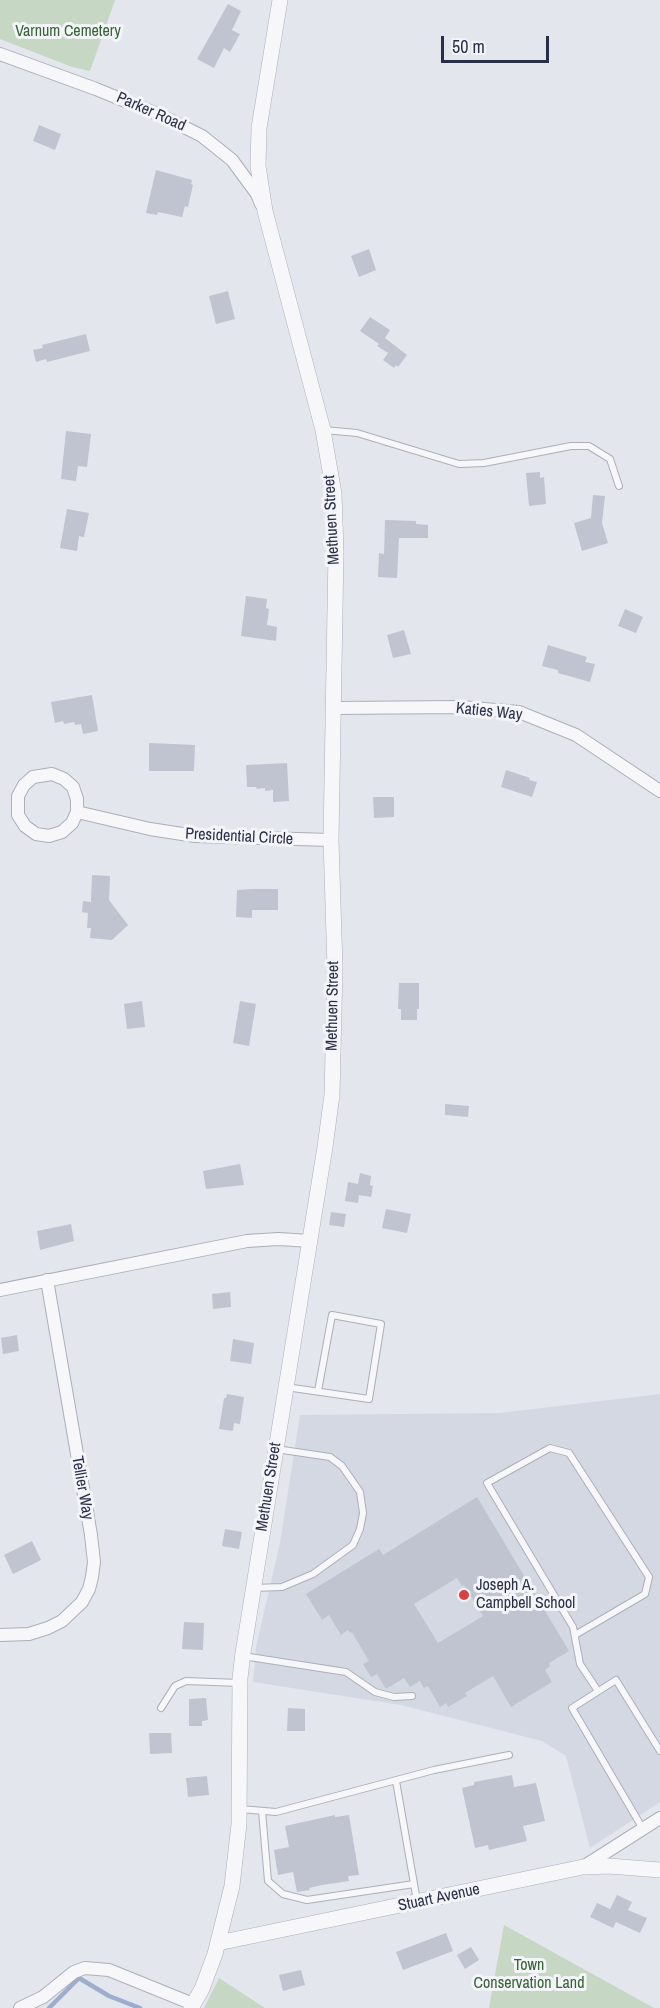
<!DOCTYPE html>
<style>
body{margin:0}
#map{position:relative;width:660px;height:2008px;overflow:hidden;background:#e3e6ec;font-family:"Archivo Narrow",sans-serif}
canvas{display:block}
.scale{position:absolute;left:441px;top:36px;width:108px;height:27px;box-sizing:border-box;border:3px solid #292f46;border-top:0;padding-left:8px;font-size:18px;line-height:21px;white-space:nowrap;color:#292f46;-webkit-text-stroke:4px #f4f5f9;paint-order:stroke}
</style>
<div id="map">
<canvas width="660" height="2008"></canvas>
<div class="scale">50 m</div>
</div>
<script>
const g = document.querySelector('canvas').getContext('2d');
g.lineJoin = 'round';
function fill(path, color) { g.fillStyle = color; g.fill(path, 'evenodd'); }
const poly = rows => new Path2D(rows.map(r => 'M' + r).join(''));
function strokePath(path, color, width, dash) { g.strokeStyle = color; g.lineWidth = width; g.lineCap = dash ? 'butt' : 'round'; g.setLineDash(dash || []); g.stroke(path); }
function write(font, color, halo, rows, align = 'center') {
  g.font = font + ' "Archivo Narrow",sans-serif'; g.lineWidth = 6; g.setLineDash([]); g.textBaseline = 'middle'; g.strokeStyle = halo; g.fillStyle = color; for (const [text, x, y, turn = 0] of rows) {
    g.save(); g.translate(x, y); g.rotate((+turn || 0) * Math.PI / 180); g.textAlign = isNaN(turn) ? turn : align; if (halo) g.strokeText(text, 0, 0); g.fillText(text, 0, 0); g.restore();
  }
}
fill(poly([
 [660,1394,660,1802,590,1848,566,1756,542,1741,401,1705,253,1682,256,1647,280,1543,300,1415,500,1413]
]), '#d4d8e2');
fill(poly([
 [0,0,115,0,90,71,72,67,0,39],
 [504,1925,654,2008,489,2008],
 [219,1978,265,2008,204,2008]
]), '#c6d7c4');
strokePath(poly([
 [49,2008,79,1978,109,1996,140,2008]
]), '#9cadcf', 4.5);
fill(poly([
 [228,4,241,11,232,30,240,34,230,52,224,48,214,68,197,59],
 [39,125,61,134,55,150,33,141],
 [156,170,192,180,191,184,193,185,188,207,185,206,182,217,158,212,157,215,146,213],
 [369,249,376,270,359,277,351,256],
 [228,291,235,319,216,324,209,296],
 [370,317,390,330,385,338,407,355,398,367,396,365,394,368,383,360,388,353,377,346,379,344,360,331],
 [86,334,90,351,47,362,46,359,36,362,33,350,43,348,42,345],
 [66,431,91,434,87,467,78,466,76,481,61,479],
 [540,472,540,478,544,477,546,504,529,506,526,473],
 [593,495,605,496,602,523,608,543,582,551,574,523,591,518],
 [67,509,89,513,84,537,79,536,77,551,60,548],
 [385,520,416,521,416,524,428,525,428,538,399,538,397,578,378,577,379,553,384,554],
 [246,596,267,599,266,608,269,609,267,625,277,627,276,641,241,636],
 [625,609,643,617,636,633,618,626],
 [404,630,411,654,393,658,387,635],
 [548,645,587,657,585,662,595,664,590,682,558,673,558,670,542,666],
 [92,695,98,731,83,734,81,724,75,725,74,722,64,724,63,721,55,723,51,702],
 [149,743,195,745,194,771,149,771],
 [287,763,289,801,273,802,273,790,265,791,265,788,257,789,256,787,247,787,246,765],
 [506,770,530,778,529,780,537,782,532,797,501,787],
 [373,797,394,797,394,817,374,818],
 [92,875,110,876,109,900,128,925,112,940,90,938,91,928,87,928,88,913,82,912,83,901,91,902],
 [252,889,278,889,278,910,252,910,252,918,236,917,237,890],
 [399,983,419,983,419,1009,417,1009,417,1020,401,1020,401,1009,398,1009],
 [142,1001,145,1027,127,1029,124,1004],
 [240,1001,256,1004,249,1046,233,1043],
 [445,1104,469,1106,468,1117,445,1115],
 [240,1164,244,1185,206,1189,203,1171],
 [360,1173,371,1176,370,1185,373,1186,371,1197,359,1195,358,1203,345,1201,348,1182,358,1184],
 [386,1209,411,1214,407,1233,382,1228],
 [331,1212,346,1214,344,1227,329,1225],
 [71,1224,74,1241,40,1250,37,1231],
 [230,1292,231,1307,213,1309,212,1294],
 [17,1335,19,1351,3,1354,1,1338],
 [233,1339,254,1343,251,1364,230,1361],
 [227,1394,244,1397,240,1424,234,1423,233,1431,219,1429,224,1398,226,1398],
 [477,1497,569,1651,549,1663,550,1666,545,1670,552,1682,511,1707,493,1676,465,1693,467,1696,448,1707,446,1703,440,1707,428,1686,424,1688,420,1681,410,1687,404,1678,386,1689,377,1674,371,1677,363,1664,369,1661,352,1632,350,1633,348,1630,341,1635,329,1615,322,1620,306,1594,379,1549,383,1555],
 [457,1578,462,1586,464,1585,483,1616,438,1643,414,1604],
 [225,1529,242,1532,239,1549,222,1546],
 [32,1541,41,1560,13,1574,4,1555],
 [184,1622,204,1623,203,1650,182,1649],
 [206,1698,208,1720,202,1721,202,1726,189,1726,189,1699],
 [288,1708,305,1709,305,1731,287,1731],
 [149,1733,171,1733,172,1753,150,1754],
 [512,1775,514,1787,536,1783,545,1821,523,1826,527,1841,489,1850,488,1845,475,1848,462,1788,474,1785,474,1782],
 [207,1776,209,1795,188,1797,186,1778],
 [335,1815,335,1817,349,1815,359,1875,348,1876,349,1881,322,1885,309,1888,310,1890,297,1892,293,1872,278,1875,274,1850,289,1847,285,1826],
 [617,1895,632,1902,628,1910,647,1918,640,1933,616,1922,613,1928,590,1917,597,1903,610,1909],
 [446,1933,453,1951,403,1970,396,1952],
 [471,1947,479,1960,465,1969,457,1955],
 [301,1970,305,1985,283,1991,279,1975]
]), '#c0c4d0');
const service = poly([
 [324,430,357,433,459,464,484,463,571,446,589,446,610,459,619,486],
 [286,1387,369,1399,381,1324,332,1315,318,1391],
 [253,1588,282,1587,313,1574,353,1545,360,1529,363,1513,360,1492,342,1466,330,1457,276,1449],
 [575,1635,645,1594,649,1577,569,1453,550,1448,487,1483,573,1627,580,1664,598,1691],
 [243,1656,346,1672,375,1692,394,1697,412,1696],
 [161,1708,175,1686,186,1681,240,1683],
 [396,1781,417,1901],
 [240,1809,276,1812,434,1770,509,1755],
 [262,1811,268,1881,283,1894,307,1900,414,1884],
 [643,1829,572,1708,616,1680,660,1751]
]);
const minor = poly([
 [0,54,96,89,162,116,202,136,232,160,257,194,261,204],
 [334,708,461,707,519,712,576,735,660,791],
 [77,812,72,823,62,832,49,836,36,834,25,826,18,815,18,796,24,785,33,777,52,774,64,779,73,787,77,799,77,812,150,829,195,836,331,840],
 [0,1290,247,1241,278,1239,310,1241],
 [0,1635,29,1634,48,1628,62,1621,82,1602,89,1589,92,1577,94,1562,91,1535,47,1280],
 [583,1867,660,1818],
 [20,2008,43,1997,74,1972,85,1968,109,1970,193,2004]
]);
const tertiary = poly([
 [218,1943,583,1867,609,1866,660,1870],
 [191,2008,202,1989,215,1954,232,1886,239,1824,240,1678,243,1653,325,1147,332,1095,335,968,331,840,336,552,334,494,323,430,265,211,258,166,259,128,280,0]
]);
strokePath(service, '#abafba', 8);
strokePath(minor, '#abafba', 14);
strokePath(tertiary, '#abafba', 16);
strokePath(service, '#f7f7fa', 6);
strokePath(minor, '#f7f7fa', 12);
strokePath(tertiary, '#f7f7fa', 15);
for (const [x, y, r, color] of [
 [464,1595,6,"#d94141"]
]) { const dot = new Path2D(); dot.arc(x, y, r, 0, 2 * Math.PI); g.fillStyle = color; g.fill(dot); strokePath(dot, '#f4f5f9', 2); }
write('16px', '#376336', '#f4f5f9', [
 ["Varnum Cemetery",68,32],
 ["Town",529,1966],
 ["Conservation Land",529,1984]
]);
write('16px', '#292f46', '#f4f5f9', [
 ["Parker Road",151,112,24],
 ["Methuen Street",332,520,-93],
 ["Katies Way",489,712,6],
 ["Presidential Circle",239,837,3],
 ["Methuen Street",333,1006,-89],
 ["Methuen Street",269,1487,-81],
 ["Tellier Way",82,1488,80],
 ["Stuart Avenue",439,1898,-12]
]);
write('16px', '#292f46', '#f4f5f9', [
 ["Joseph A.",476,1586],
 ["Campbell School",476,1604]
], 'left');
</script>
